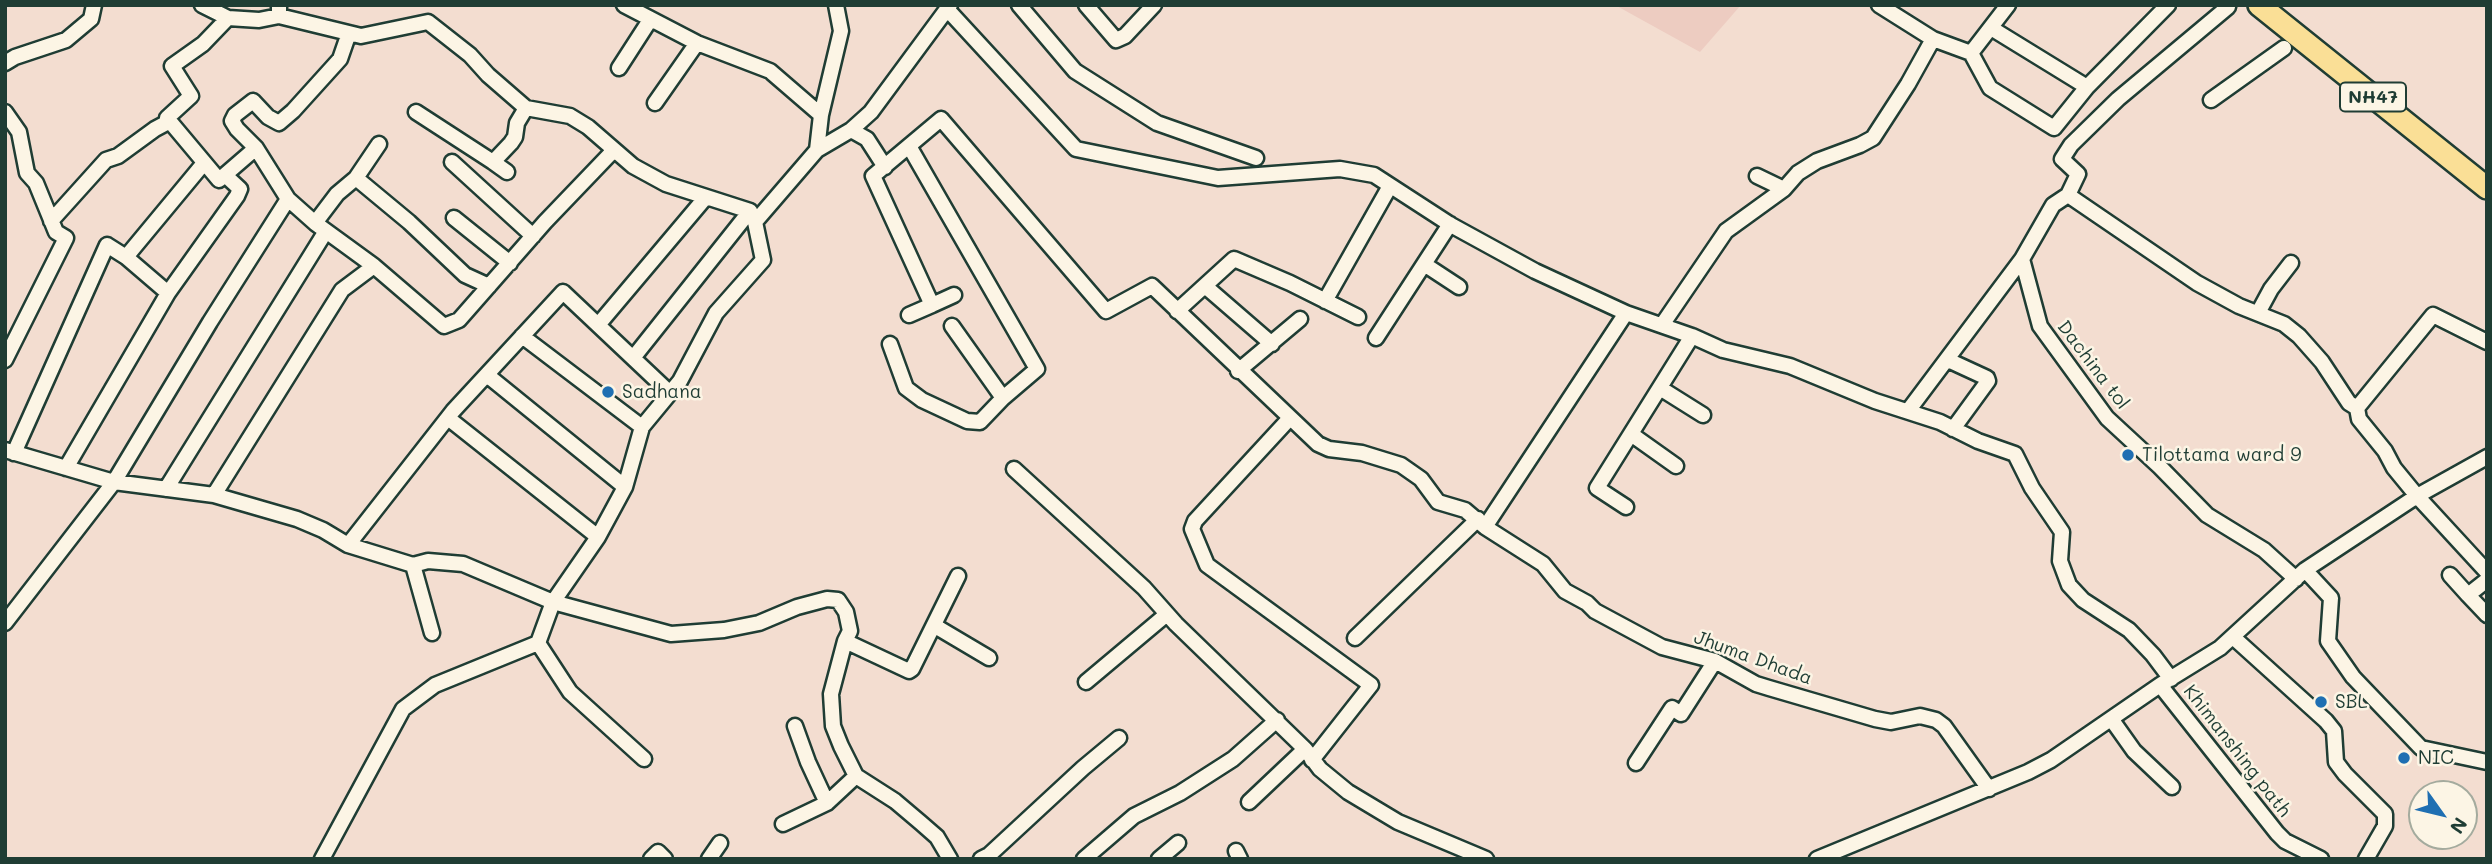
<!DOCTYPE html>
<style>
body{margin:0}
#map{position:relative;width:2492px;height:864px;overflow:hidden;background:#f3ddd0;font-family:Mali,sans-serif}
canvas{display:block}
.frame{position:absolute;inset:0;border:7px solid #1f3d34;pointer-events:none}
.north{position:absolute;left:2408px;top:780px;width:70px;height:70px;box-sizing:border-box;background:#fcf5e5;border:2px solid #a4ab9e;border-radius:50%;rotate:124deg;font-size:19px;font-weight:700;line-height:28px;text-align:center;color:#1f3d34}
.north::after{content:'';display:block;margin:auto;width:24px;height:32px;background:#1f6fb2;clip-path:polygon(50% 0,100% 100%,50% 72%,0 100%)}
</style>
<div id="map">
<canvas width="2492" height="864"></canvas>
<div class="frame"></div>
<div class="north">N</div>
</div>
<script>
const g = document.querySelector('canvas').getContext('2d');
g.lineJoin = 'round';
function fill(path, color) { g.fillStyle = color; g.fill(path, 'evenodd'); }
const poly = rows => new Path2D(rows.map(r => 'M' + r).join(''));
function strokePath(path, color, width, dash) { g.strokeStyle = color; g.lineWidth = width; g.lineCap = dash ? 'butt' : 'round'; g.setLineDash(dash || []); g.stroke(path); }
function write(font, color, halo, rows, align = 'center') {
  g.font = font + ' Mali,sans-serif'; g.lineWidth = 5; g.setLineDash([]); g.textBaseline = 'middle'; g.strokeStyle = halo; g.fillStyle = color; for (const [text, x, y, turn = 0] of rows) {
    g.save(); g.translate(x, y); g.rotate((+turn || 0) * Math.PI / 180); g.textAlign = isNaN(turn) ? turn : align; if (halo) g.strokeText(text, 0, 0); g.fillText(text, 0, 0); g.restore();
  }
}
fill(poly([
 [1615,5,1741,5,1700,52]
]), '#edccc1');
const minor = poly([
 [202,5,228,18,259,20,279,16,279,5],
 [624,5,697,43,770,71,821,115],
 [1019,5,1075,71,1157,123,1256,158],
 [1086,5,1116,40,1125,36,1154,5],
 [1879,5,1933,39,1971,53,2008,5],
 [947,9,1076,149,1218,178,1340,169,1374,175,1451,225,1535,271,1626,313,1692,336,1723,350,1790,366,1875,401,1940,422,1978,441,2015,454,2032,488,2062,532,2060,561,2069,585,2083,600,2129,630,2153,655,2171,679],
 [279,16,361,36,428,22,470,55,488,75,526,108,570,116,588,127,633,166,666,184,750,211,755,222],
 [228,18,203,44,172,66,191,96,167,118,219,180,256,148],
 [1991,28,2087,87],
 [349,33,340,59,293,111,279,123,268,117,253,101,235,115,232,121,237,129,256,148,288,199,315,223,374,266,444,326,459,320,545,222,614,150],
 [1971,53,1990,88,2054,128,2087,87,2168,5],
 [5,63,15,57,66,40,91,19,94,5],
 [619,68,650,20],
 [2211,100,2284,48],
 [655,103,697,43],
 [5,112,19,132,27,173,36,183,56,232,66,238,5,360],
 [416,112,493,162],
 [851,130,867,139,885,167],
 [379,144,356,178,409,222,465,275,489,286],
 [909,146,1037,369,1003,398,952,326],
 [817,150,821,115,841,31,836,5],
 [452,162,533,236],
 [507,172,493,162,511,143,515,137,517,123,526,108],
 [1757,176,1784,189],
 [2068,195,2197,283,2239,306,2284,324,2299,336,2322,362,2349,403,2357,408,2359,419,2385,451,2394,468,2417,496,2487,572],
 [454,218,510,263],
 [51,221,106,160,118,156,155,129,170,121],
 [315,223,337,194,356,178],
 [126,257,204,163],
 [2022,259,2040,326,2107,418,2160,467,2207,515,2264,550,2296,579],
 [1424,264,1459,287],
 [1205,286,1272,344],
 [1325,301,1390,186],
 [932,305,954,295],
 [1177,311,1234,259,1290,283,1358,317],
 [2258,313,2271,289,2291,263],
 [909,315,932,305,873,176,941,119,1106,311,1152,286,1318,444,1329,449,1362,453,1401,465,1421,479,1438,502,1465,510,1485,527,1543,564,1565,591,1587,603,1595,611,1662,647,1715,661,1756,684,1769,688,1875,719,1891,722,1920,716,1936,720,1944,726,1989,789],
 [598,325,706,197],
 [1662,325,1726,231,1784,189,1798,173,1817,161,1860,145,1873,138,1908,84,1933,39],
 [522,336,642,427],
 [1376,338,1450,224],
 [890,344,906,388,922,400,967,421,980,422,1003,398],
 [633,358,750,211],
 [1948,360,1987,378,1988,381,1953,429],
 [1238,371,1300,319],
 [487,375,625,487],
 [1660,388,1703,415],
 [2357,408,2433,315,2487,342],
 [1908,411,2022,259,2053,205,2068,195,2078,174,2062,159,2071,145,2118,99,2228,7],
 [448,418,598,537],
 [1290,418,1195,521,1192,529,1207,565,1371,685,1312,760],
 [1631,434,1676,466],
 [5,450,114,482,214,495,297,519,323,530,348,545,413,565,428,561,463,564,553,602,598,537,625,487,642,427,680,381,716,313,763,260,755,222,817,150,851,130,871,112,950,5],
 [14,453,107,245,126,257,168,293],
 [66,468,168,293,237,196,240,189,225,175],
 [1014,469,1144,588,1176,624,1305,749,1320,769,1348,792,1398,822,1486,859],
 [166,489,326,231],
 [214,495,342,290,374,266],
 [1626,507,1597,488,1692,336],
 [1485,527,1626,313],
 [348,545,453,411,563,292,670,393],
 [413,565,432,633],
 [2305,570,2331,598,2328,641,2353,677,2421,748,2487,762],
 [2450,575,2468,595],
 [2487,580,2468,595,2487,615],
 [5,623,114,482,210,322,288,199],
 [935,626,989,658],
 [2233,637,2326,721,2334,731,2336,762,2345,774,2385,814,2385,826,2366,859],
 [1355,638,1478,519],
 [845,641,909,671,912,669,958,576],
 [538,643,570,692,644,759],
 [1086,682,1167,614],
 [2160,685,2277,833,2285,841,2321,859],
 [2112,720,2134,751,2172,787],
 [795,726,808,762,827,803],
 [1636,763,1672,708,1681,714,1715,661],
 [1249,802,1305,749],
 [783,824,827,803,856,776],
 [1236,851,1240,859],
 [322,859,403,709,435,685,538,643,553,602,671,634,724,630,759,623,797,607,827,599,838,600,846,612,850,631,845,641,831,694,833,726,841,746,856,776,895,801,921,823,937,837,950,859],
 [651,859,658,852,665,859],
 [709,859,720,843],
 [981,859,989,855,1083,768,1119,738],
 [1084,859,1134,816,1180,793,1233,759,1277,720],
 [1159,859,1178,843],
 [1817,859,2028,772,2051,760,2160,685,2220,648,2305,570,2417,496,2487,457]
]);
const highway = poly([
 [2259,5,2487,188]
]);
strokePath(minor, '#1f3d34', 19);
strokePath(highway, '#1f3d34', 26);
strokePath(minor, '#fcf5e5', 14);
strokePath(highway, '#fadf96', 21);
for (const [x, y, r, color] of [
 [608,392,7,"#1f6fb2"],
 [2128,455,7,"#1f6fb2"],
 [2321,702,7,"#1f6fb2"],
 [2404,758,7,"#1f6fb2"]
]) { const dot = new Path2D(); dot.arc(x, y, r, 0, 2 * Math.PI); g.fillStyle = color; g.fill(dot); strokePath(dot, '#fcf5e5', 2.5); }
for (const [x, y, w] of [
 [2373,97,66]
]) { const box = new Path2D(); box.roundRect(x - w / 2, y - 14.5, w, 29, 5); g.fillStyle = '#fcf5e5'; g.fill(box); strokePath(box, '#1f3d34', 2); }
write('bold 18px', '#1f3d34', null, [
 ["NH47",2373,97]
]);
write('19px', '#1f3d34', '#fcf5e5', [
 ["Dachina tol",2093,365,53],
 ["Jhuma Dhada",1753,658,20],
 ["Khimanshing path",2237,751,52]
]);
write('19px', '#1f3d34', '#fcf5e5', [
 ["Sadhana",622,392],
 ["Tilottama ward 9",2142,455],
 ["SBL",2335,702],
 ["NIC",2418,758]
], 'left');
</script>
